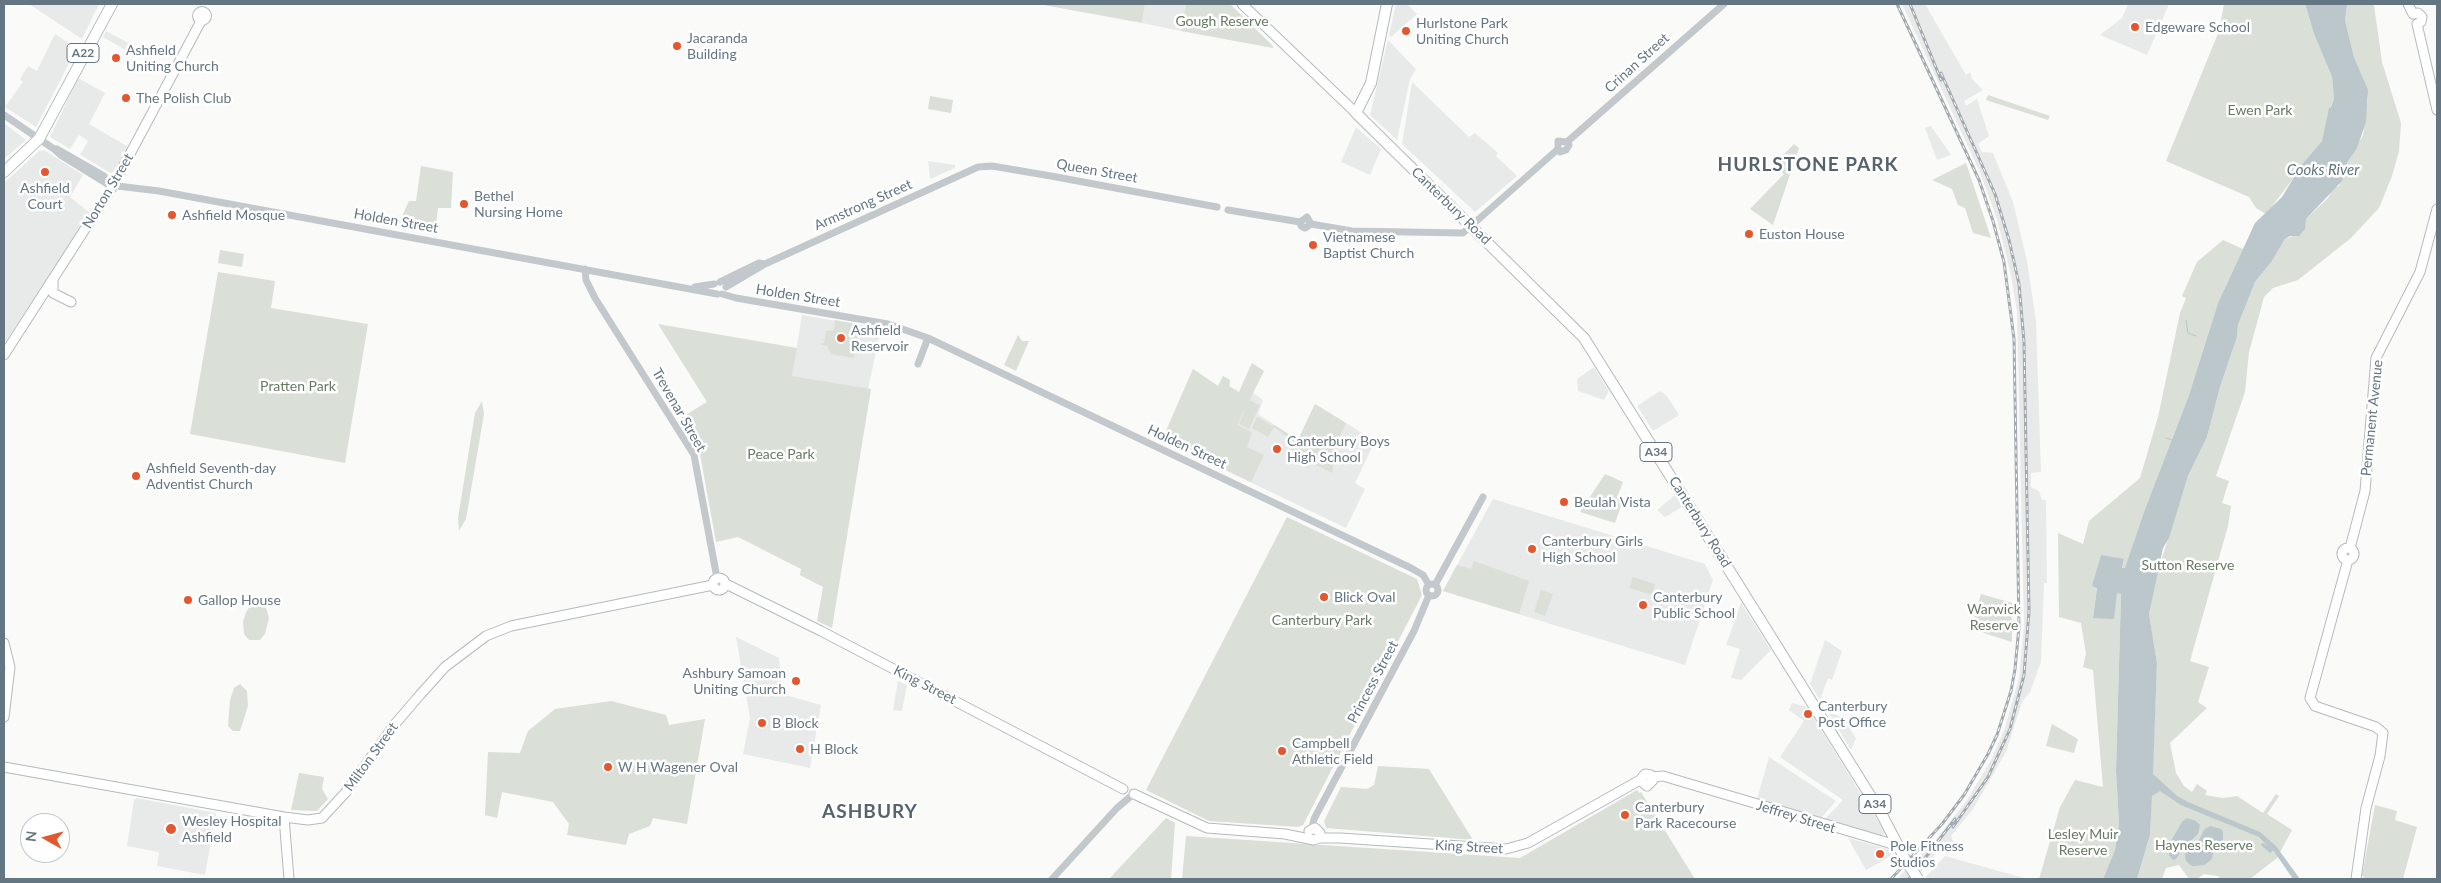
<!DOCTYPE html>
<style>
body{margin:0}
#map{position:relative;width:2441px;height:883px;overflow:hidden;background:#fafaf8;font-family:Lato,sans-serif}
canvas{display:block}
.frame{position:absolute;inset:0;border:5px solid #657683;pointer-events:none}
.north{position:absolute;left:20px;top:813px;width:50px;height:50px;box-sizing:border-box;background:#fff;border:1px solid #c1c8cd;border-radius:50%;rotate:277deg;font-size:14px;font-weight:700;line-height:20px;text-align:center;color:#657683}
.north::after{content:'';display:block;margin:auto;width:18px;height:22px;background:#e4572e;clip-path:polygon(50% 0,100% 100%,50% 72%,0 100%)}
</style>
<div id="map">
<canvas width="2441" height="883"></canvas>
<div class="frame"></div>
<div class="north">N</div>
</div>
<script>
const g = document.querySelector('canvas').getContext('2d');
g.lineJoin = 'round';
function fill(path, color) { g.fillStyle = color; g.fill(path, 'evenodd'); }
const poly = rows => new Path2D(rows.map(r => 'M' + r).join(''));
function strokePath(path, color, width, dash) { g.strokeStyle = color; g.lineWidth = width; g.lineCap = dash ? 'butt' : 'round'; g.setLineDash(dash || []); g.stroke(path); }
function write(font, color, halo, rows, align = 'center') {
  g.font = font + ' Lato,sans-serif'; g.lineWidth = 5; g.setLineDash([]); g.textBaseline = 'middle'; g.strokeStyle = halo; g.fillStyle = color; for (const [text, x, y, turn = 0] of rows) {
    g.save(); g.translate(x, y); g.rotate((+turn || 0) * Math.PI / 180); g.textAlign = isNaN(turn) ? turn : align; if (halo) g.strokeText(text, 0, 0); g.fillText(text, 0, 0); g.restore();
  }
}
fill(poly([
 [29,4,99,4,82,39],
 [1145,4,1186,4,1181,31,1142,23],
 [1396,4,1407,4,1417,14,1391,37,1389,35],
 [1902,4,1925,4,1966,75,1970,72,1972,79,1983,90,1964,101,1966,106,1977,99,1989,136,1978,144,1982,152,1993,153,2013,202,2027,261,2036,321,2041,472,2031,473,2031,487,2039,491,2042,500,2046,500,2047,583,2044,583,2041,662,2030,692,2022,702,2006,752,1973,809,1951,836,1953,842,1945,853,1938,851,1915,879,1897,879,1935,841,1967,800,1991,760,2005,728,2019,678,2024,626,2017,311,2010,271,1997,219,1979,170],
 [2128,4,2169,4,2147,55,2100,35,2122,18],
 [106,31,140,49,136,56,103,37],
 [55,34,77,48,36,127,5,107,23,82,20,79,28,66,37,71],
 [1388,40,1416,69,1410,79,1397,140,1370,115],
 [78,78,105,93,89,124,130,148,114,175,80,155,88,141,79,135,70,149,50,137],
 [1412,82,1469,137,1475,133,1498,153,1496,156,1517,176,1475,212,1402,144],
 [4,123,26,140,4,159],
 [1931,126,1951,155,1937,160,1925,128],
 [1356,127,1381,149,1370,175,1341,162],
 [44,150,83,175,70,197,90,213,4,344,4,183,39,151],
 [928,161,955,165,955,168,930,179],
 [802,315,866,326,865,330,871,331,872,327,881,329,868,389,792,376],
 [1252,363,1264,371,1253,393,1263,400,1258,414,1298,440,1315,404,1375,441,1355,483,1365,489,1346,528,1162,440,1193,369,1218,386,1223,376,1230,380,1229,386,1239,392],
 [1594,367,1609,391,1604,400,1578,391,1577,379],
 [1660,391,1667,396,1679,415,1653,431,1637,406],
 [1675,495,1682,507,1665,517,1657,510],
 [1493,499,1705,564,1713,580,1685,665,1443,591],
 [1741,603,1771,650,1741,680,1731,678,1740,649,1726,645],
 [736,637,779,658,782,694,821,705,810,768,743,754,750,718],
 [1825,640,1842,651,1832,680,1828,678,1820,700,1810,684],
 [898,681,907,685,902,711,893,710],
 [1792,703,1807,707,1885,833,1881,836,1825,819,1843,800,1780,757,1804,721,1789,710],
 [1829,713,1848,718,1845,722,1856,738,1851,750],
 [1769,757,1836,801,1821,818,1757,799],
 [137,798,216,813,205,875,157,866,159,852,127,846,134,800],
 [1848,838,1891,850,1891,856,1866,870],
 [1945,856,1974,864,2027,879,1927,879,1926,877]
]), '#e8e9e9');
fill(poly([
 [1038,4,1145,4,1142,23],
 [1186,4,1230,4,1273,46,1273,48,1181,31],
 [2224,4,2305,4,2314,34,2332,77,2334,98,2327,116,2326,130,2322,141,2266,214,2256,208,2249,197,2166,161,2219,31],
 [2347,4,2374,5,2382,62,2401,123,2399,151,2392,176,2379,208,2351,238,2298,280,2273,288,2264,297,2249,352,2245,392,2216,476,2229,481,2222,503,2231,506,2228,526,2190,661,2209,667,2198,702,2207,708,2170,743,2176,773,2184,786,2192,792,2197,784,2207,791,2205,795,2223,798,2237,796,2263,813,2276,794,2279,796,2267,814,2292,830,2277,858,2250,879,2220,879,2218,876,2204,874,2197,879,2189,879,2179,865,2166,868,2162,879,2137,879,2150,835,2157,663,2149,614,2155,580,2188,476,2207,437,2220,387,2237,337,2238,325,2255,282,2272,261,2285,239,2296,235,2306,219,2328,198,2333,188,2339,186,2347,163,2363,135,2368,98,2364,81,2354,57,2345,20],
 [1988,95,2050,116,2048,120,1986,100],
 [930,96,953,100,951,113,928,109],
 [1794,144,1799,148,1773,225,1750,209,1784,174,1773,165],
 [1966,163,1991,238,1973,233,1965,208,1958,205,1952,189,1932,180],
 [421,166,453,172,451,208,438,208,435,233,397,227,409,201,416,201],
 [2223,240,2243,249,2218,303,2188,398,2145,509,2125,569,2122,569,2124,560,2093,586,2097,587,2093,618,2117,593,2121,593,2116,771,2119,823,2115,850,2103,879,2039,879,2060,807,2075,780,2103,787,2093,670,2083,667,2086,654,2081,623,2059,617,2058,533,2083,544,2089,521,2140,478,2158,417,2180,313,2186,298,2182,296,2197,262],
 [220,250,244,254,242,267,218,263],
 [218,272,275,281,271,308,368,324,345,463,190,434],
 [835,320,856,324,858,331,854,358,831,354,827,346,820,344,824,343,826,331,834,330],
 [658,324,797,348,792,376,871,389,832,628,817,621,823,587,800,575,801,569,738,537,716,542,700,454,679,419,707,402],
 [1018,335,1022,341,1029,341,1016,371,1004,365],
 [1252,363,1264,371,1237,425,1252,432,1247,447,1264,455,1251,482,1162,440,1193,369,1218,386,1223,376,1230,380,1229,386,1239,392],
 [1249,400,1260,405,1249,429,1239,424],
 [482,401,484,414,466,519,459,531,458,518,475,413],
 [1315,404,1346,423,1330,458,1334,462,1332,473,1310,462,1307,468,1290,459,1292,454,1289,452,1294,442,1274,427,1268,437,1252,428,1257,417,1273,426,1274,425,1298,440],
 [1605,474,1623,482,1617,498,1623,500,1615,523,1580,512],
 [1287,517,1417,579,1422,595,1303,825,1298,827,1209,821,1146,790],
 [1474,561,1529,581,1519,614,1443,591,1457,565,1471,569],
 [1633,577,1655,584,1652,595,1629,588],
 [1541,590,1553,594,1545,616,1534,612],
 [1981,594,2012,603,2012,642,1971,629],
 [251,605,265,606,267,611,269,618,265,634,260,640,249,640,244,634,243,622,246,612],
 [240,684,247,691,248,706,240,731,233,731,228,726,230,700,234,688],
 [611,701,666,715,669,725,705,719,687,824,653,818,650,826,629,834,626,845,567,835,569,824,553,802,502,792,497,818,485,815,488,752,520,753,528,731,555,709],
 [2052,724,2078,739,2074,753,2046,746],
 [1378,766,1429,769,1473,840,1326,828,1324,821,1341,787,1367,789,1374,785],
 [299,773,324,777,322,789,328,799,317,811,291,810],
 [1637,790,1639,793,1641,792,1695,879,1182,879,1186,836,1520,858],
 [2375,805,2397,811,2395,820,2417,827,2403,879,2365,879,2362,875],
 [1166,818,1175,823,1171,879,1109,879]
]), '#dadfd7');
fill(poly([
 [2305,4,2347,4,2345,20,2354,57,2368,90,2366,122,2357,148,2347,163,2342,181,2306,219,2305,229,2299,236,2290,236,2285,239,2272,261,2255,282,2238,325,2237,337,2220,387,2207,437,2188,476,2169,538,2163,548,2149,614,2157,663,2153,774,2177,796,2188,802,2260,832,2276,846,2300,879,2293,879,2273,850,2270,853,2261,845,2263,843,2268,846,2259,837,2181,805,2160,791,2152,796,2150,835,2137,879,2103,879,2115,850,2119,823,2116,771,2121,594,2117,593,2114,619,2093,618,2097,588,2092,586,2101,555,2124,559,2122,568,2125,568,2145,509,2188,398,2218,303,2255,223,2282,197,2301,166,2322,141,2329,108,2331,107,2334,98,2332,77,2314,34],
 [2187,818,2196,821,2200,825,2198,834,2183,848,2176,859,2173,860,2169,855,2171,841,2182,822],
 [2210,826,2221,829,2223,832,2223,842,2216,846,2211,860,2204,865,2192,866,2186,861,2185,854,2198,842,2204,830]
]), '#bbc7cb');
strokePath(poly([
 [2186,320,2188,333,2196,336],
 [2166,438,2172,440]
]), '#bbc7cb', 1);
const major = poly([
 [1242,4,1356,113],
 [2408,4,2413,14],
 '197.5 16a4.5 4.5 0 1 1 9 0a4.5 4.5 0 1 1-9 0Z',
 [2413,14,2418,13,2422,17,2421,22,2417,24],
 [2417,24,2437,110],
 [53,281,53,293,71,302],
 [4,355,114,184,201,21],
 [2350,548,2365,491,2376,358,2420,272,2437,209],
 '2342 554a6 6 0 1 1 12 0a6 6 0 1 1-12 0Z',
 [2348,560,2310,698,2315,706,2376,727,2383,733,2380,756,2366,808,2356,879],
 '713 584a6 6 0 1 1 12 0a6 6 0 1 1-12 0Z',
 [726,584,821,631,1123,789],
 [4,643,10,667,4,717],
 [4,767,284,817,308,820,322,818,346,792,395,724,419,696,445,667,486,636,511,626,713,585],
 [1652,777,1663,776,1889,843,1900,849],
 [1134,794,1207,828,1285,834,1314,840,1319,838,1340,838,1506,849,1528,843,1640,780,1645,774,1651,775,1653,780,1647,786,1640,780],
 [284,817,289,879],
 [1309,831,1315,828,1320,833]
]);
const highway = poly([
 [1387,4,1371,83,1356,113,1584,338,1881,813,1906,861],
 [4,172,39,139,112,4]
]);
strokePath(major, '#b5babe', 11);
strokePath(highway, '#b4b9bd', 12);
strokePath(poly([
 [4,115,54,149,62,156,109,185,159,191,717,294],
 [1567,142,1724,4],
 [57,149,104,176],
 [1558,149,1560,152,1566,150,1569,145,1567,142],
 [1558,149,1558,141,1567,142],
 [1228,210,1300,222],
 [1300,222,1307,217,1311,224],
 [1300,222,1301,226,1305,228,1311,224],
 [1311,224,1352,231,1463,233,1558,149],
 [585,269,586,280,595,298,694,455,717,578],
 [720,282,759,263,765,264],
 [695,287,714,284],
 [726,287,765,264,978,167,992,166,1051,176,1217,207],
 [722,294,736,298,888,324,928,338,1411,568,1423,575,1429,585],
 [918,364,928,338],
 '1426 590a6 6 0 1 1 12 0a6 6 0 1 1-12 0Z',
 [1435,585,1483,497],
 [1312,828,1314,819,1414,631,1429,595],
 [1052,879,1117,808,1130,797]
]), '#c3c8cc', 7);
strokePath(major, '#fff', 9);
strokePath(highway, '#fff', 10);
const rail = poly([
 [1910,4,1941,80],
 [1941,73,1995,194,2009,240,2019,284,2024,342,2029,611,2024,675,2010,729,1988,777,1953,827],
 [1891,879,1942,824,1964,795,1988,754,1997,735,2011,691,2015,669,2019,627,2014,339,2004,262,1993,221,1979,180,1897,4],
 [1909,879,1955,819]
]);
strokePath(rail, '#a2aab0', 3);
strokePath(rail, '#fff', 1, [4]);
const highwayBridge = poly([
 [1906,861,1918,879]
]);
strokePath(highwayBridge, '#b4b9bd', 12, []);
strokePath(highwayBridge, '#fff', 10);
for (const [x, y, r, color] of [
 [2135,27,5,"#e4572e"],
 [1406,31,5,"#e4572e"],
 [677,46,5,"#e4572e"],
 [116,58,5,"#e4572e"],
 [126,98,5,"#e4572e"],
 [45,172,5,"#e4572e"],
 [464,204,5,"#e4572e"],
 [172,215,5,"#e4572e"],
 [1749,234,5,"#e4572e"],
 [1313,245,5,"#e4572e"],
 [841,338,5,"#e4572e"],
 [1277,449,5,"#e4572e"],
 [136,476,5,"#e4572e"],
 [1564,502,5,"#e4572e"],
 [1532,549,5,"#e4572e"],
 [1324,597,5,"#e4572e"],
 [188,600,5,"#e4572e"],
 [1643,605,5,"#e4572e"],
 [796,681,5,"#e4572e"],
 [1808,714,5,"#e4572e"],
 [762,723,5,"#e4572e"],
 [800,749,5,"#e4572e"],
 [1282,751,5,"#e4572e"],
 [608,767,5,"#e4572e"],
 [1625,815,5,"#e4572e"],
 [171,829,6,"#e4572e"],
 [1880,854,5,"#e4572e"]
]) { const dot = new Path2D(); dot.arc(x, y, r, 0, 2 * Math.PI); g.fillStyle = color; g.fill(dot); strokePath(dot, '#fff', 2); }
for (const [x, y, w] of [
 [83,53,32],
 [1656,452,32],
 [1875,804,32]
]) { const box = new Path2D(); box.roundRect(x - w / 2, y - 9.5, w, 19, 4); g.fillStyle = '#fff'; g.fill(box); strokePath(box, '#657683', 1); }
write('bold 12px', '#657683', null, [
 ["A22",83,53],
 ["A34",1656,452],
 ["A34",1875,804]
]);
write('14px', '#687a64', '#fff', [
 ["Gough Reserve",1222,21],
 ["Ewen Park",2260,110],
 ["Pratten Park",298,386],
 ["Peace Park",781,454],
 ["Sutton Reserve",2188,565],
 ["Warwick",1994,609],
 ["Reserve",1994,625],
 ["Canterbury Park",1322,620],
 ["Lesley Muir",2083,834],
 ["Reserve",2083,850],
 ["Haynes Reserve",2204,845]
]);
write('14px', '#657683', '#fff', [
 ["Hurlstone Park",1416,23],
 ["Uniting Church",1416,39],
 ["Edgeware School",2145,27],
 ["Jacaranda",687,38],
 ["Building",687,54],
 ["Ashfield",126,50],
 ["Uniting Church",126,66],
 ["The Polish Club",136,98],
 ["Ashfield",45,188,"center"],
 ["Court",45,204,"center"],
 ["Bethel",474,196],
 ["Nursing Home",474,212],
 ["Ashfield Mosque",182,215],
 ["Euston House",1759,234],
 ["Vietnamese",1323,237],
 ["Baptist Church",1323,253],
 ["Ashfield",851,330],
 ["Reservoir",851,346],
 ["Canterbury Boys",1287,441],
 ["High School",1287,457],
 ["Ashfield Seventh-day",146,468],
 ["Adventist Church",146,484],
 ["Beulah Vista",1574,502],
 ["Canterbury Girls",1542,541],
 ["High School",1542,557],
 ["Blick Oval",1334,597],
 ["Canterbury",1653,597],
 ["Public School",1653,613],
 ["Gallop House",198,600],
 ["Ashbury Samoan",786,673,"right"],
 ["Uniting Church",786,689,"right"],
 ["Canterbury",1818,706],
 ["Post Office",1818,722],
 ["B Block",772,723],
 ["Campbell",1292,743],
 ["Athletic Field",1292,759],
 ["H Block",810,749],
 ["W H Wagener Oval",618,767],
 ["Canterbury",1635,807],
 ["Park Racecourse",1635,823],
 ["Wesley Hospital",182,821],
 ["Ashfield",182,837],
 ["Pole Fitness",1890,846],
 ["Studios",1890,862]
], 'left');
write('14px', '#657683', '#fff', [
 ["Crinan Street",1637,63,-42],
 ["Queen Street",1097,171,10],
 ["Norton Street",108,191,-59],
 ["Armstrong Street",863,205,-24],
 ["Canterbury Road",1451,206,44],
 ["Holden Street",396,221,10],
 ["Holden Street",798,296,9],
 ["Trevenar Street",679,410,60],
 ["Permanent Avenue",2372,418,-84],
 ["Holden Street",1187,447,25],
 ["Canterbury Road",1700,522,58],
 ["Princess Street",1373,682,-62],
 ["King Street",925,685,27],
 ["Milton Street",371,757,-54],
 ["Jeffrey Street",1796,817,17],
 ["King Street",1469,847,3]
]);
write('italic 15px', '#60757c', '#fff', [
 ["Cooks River",2323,170]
]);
g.letterSpacing = '1px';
write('bold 19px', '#57646e', '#fff', [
 ["HURLSTONE PARK",1808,165],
 ["ASHBURY",870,812]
]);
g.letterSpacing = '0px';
</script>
